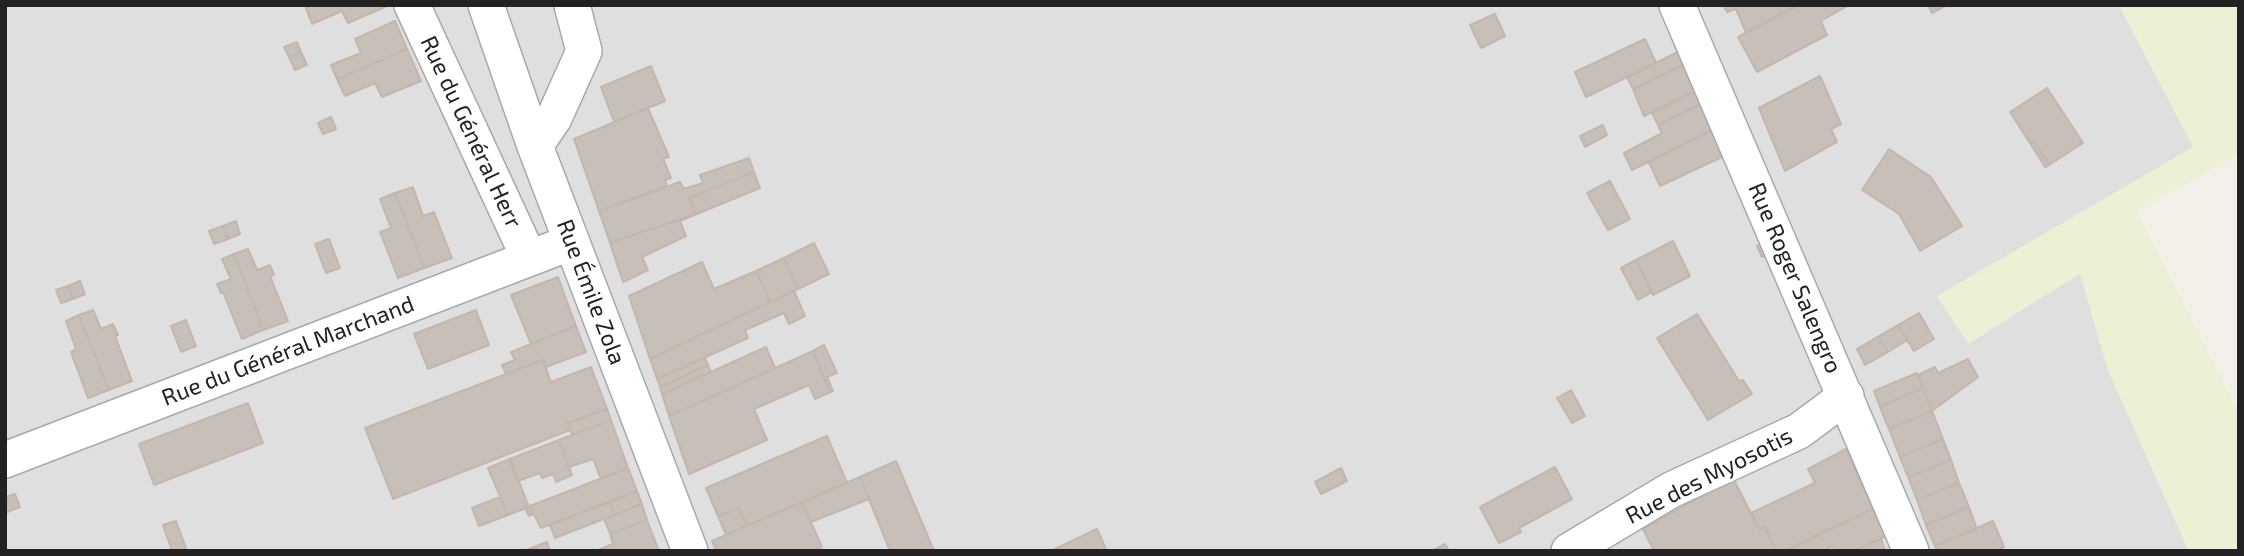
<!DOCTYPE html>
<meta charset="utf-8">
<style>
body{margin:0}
#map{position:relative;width:2244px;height:556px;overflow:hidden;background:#f2efe9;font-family:"Exo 2",sans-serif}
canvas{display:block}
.frame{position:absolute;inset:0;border:7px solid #222;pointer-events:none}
</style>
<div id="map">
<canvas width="2244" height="556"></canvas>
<div class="frame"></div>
</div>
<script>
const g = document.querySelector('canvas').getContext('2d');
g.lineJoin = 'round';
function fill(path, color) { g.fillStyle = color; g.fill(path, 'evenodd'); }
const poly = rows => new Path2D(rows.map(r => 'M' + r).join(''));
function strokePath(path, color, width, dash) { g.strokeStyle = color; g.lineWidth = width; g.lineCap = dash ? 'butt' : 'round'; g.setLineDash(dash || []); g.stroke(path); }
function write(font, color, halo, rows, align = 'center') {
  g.font = font + ' "Exo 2",sans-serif'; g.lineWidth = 6; g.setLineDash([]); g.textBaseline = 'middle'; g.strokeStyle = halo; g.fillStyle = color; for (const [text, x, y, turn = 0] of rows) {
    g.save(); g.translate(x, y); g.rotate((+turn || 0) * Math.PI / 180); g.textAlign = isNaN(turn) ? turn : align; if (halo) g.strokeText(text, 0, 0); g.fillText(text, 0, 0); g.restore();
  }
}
fill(poly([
 [5,5,2119,5,2194,147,1968,344,2080,273,2108,370,2189,551,5,551]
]), '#e0dfdf');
fill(poly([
 [2119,5,2239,5,2239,155,2137,211,2239,413,2239,551,2189,551,2108,370,2080,273,1968,344,1937,296,2193,147]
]), '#eef0d5');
const building = poly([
 [312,5,387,5,387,6,348,23,342,11,312,24,306,8,312,5],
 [1723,5,1798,5,1746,33,1736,9,1727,12,1723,5],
 [1798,5,1849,5,1821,21,1827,35,1757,72,1738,37,1798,5],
 [1928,5,1947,5,1932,13,1928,5],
 [1495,14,1505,36,1481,48,1470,25,1495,14],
 [395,21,407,49,337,79,331,65,361,53,355,39,395,21],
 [1645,39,1656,63,1586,97,1575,72,1645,39],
 [297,42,301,52,289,57,284,47,297,42],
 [407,49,421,81,382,97,375,83,345,96,337,79,407,49],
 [301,52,307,65,295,70,289,57,301,52],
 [1678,52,1683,65,1633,89,1627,77,1678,52],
 [1683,65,1695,91,1644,116,1633,89,1683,65],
 [651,66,665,101,614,122,601,87,651,66],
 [1820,76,1841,124,1831,129,1837,142,1785,171,1759,108,1820,76],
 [2047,88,2083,143,2049,165,2034,141,2030,143,2010,112,2047,88],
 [1695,91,1701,104,1658,125,1652,113,1695,91],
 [1701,104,1712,130,1632,170,1624,153,1662,133,1658,125,1701,104],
 [648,108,669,157,663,159,671,178,665,180,667,186,599,211,574,139,648,108],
 [331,117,336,129,323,134,318,123,331,117],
 [1603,125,1607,135,1585,147,1580,136,1603,125],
 [1712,130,1724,156,1660,186,1649,162,1712,130],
 [2034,141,2049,165,2045,167,2030,143,2034,141],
 [1889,149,1931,177,1962,226,1920,251,1899,214,1862,190,1889,149],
 [749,158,754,172,689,198,696,214,610,243,599,211,680,182,684,189,703,183,700,175,749,158],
 [754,172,760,188,680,221,686,236,642,257,648,270,623,282,610,243,696,214,689,198,754,172],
 [1610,181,1630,219,1608,230,1587,193,1610,181],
 [413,187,423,216,434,212,452,258,424,268,395,193,413,187],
 [395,193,424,268,398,278,380,232,391,228,380,199,395,193],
 [236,221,240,234,228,239,223,226,236,221],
 [223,226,228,239,214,244,209,231,223,226],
 [329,239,340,268,326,273,315,244,329,239],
 [1673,241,1690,276,1653,295,1636,260,1673,241],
 [814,243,829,274,798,289,784,258,814,243],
 [1763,243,1768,254,1762,257,1757,246,1763,243],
 [248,249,257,270,270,265,274,275,270,276,288,321,263,330,234,254,248,249],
 [234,254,263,330,242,339,223,292,221,293,217,284,231,279,222,259,234,254],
 [784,258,798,289,770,302,756,271,784,258],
 [1636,260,1652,292,1638,300,1621,268,1636,260],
 [702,262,714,289,756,271,770,302,650,359,629,296,702,262],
 [558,277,576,326,531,344,511,295,558,277],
 [80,281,85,294,73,299,68,286,80,281],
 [68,286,73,299,61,303,56,290,68,286],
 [794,291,805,316,789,324,784,313,745,330,748,338,657,379,650,359,794,291],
 [93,310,101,329,113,324,118,335,115,336,132,381,109,390,79,315,93,310],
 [476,310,489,345,428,369,414,334,476,310],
 [1919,313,1934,339,1914,351,1898,325,1919,313],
 [1697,314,1739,381,1743,380,1752,394,1708,420,1657,338,1697,314],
 [79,315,109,390,88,398,71,352,76,349,66,321,79,315],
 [186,320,196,346,181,352,171,326,186,320],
 [1898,325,1907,340,1888,352,1879,336,1898,325],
 [576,326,586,352,546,367,543,360,506,374,502,365,515,360,511,352,576,326],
 [1879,336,1888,352,1865,365,1857,349,1879,336],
 [824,345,837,373,827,377,833,391,830,392,813,351,824,345],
 [766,347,775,368,669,416,662,394,766,347],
 [813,351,830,392,815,399,809,385,754,409,767,440,689,474,669,416,813,351],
 [705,358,708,365,660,387,657,379,705,358],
 [1968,359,1978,377,1932,411,1918,375,1935,367,1938,373,1968,359],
 [543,360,551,382,591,367,607,409,568,423,570,430,393,499,365,428,543,360],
 [708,365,711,372,662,394,660,387,708,365],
 [1917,373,1923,388,1880,407,1874,391,1917,373],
 [1923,388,1932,411,1889,429,1880,407,1923,388],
 [1571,390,1585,416,1572,423,1557,398,1571,390],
 [248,403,263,443,154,485,139,444,248,403],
 [607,409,611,420,572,435,568,423,607,409],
 [1932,411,1943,439,1900,457,1889,429,1932,411],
 [611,420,628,468,601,479,593,459,569,467,559,440,611,420],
 [827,436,847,483,747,526,739,508,718,516,706,488,827,436],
 [1943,439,1951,460,1908,477,1900,457,1943,439],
 [559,440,572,475,556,482,553,474,542,478,540,473,518,481,510,459,559,440],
 [1846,449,1873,509,1785,551,1776,551,1765,527,1759,529,1751,513,1815,483,1808,469,1846,449],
 [510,459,529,507,508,515,488,468,510,459],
 [1951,460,1959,483,1917,500,1908,477,1951,460],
 [896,461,934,551,890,551,860,477,896,461],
 [1555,467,1572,499,1519,528,1521,532,1499,543,1480,507,1555,467],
 [628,468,637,491,541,528,530,506,628,468],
 [1341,468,1347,481,1321,494,1315,482,1341,468],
 [860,477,869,499,811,522,802,502,860,477],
 [1733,478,1759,529,1765,527,1776,551,1654,551,1643,529,1733,478],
 [1959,483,1969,507,1926,525,1917,500,1959,483],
 [637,491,642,504,614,515,610,502,637,491],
 [15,494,20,507,5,513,5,497,15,494],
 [500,497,508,515,479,526,472,508,500,497],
 [610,502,614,515,555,538,550,525,610,502],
 [802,502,822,547,812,551,716,551,712,541,802,502],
 [642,504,647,520,610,534,604,519,642,504],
 [530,506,534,514,529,516,525,508,530,506],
 [1969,507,1977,529,1935,546,1926,525,1969,507],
 [739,508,747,526,726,535,718,516,739,508],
 [1873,509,1886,536,1854,551,1835,551,1833,546,1822,551,1793,551,1792,547,1873,509],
 [647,520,659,551,596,551,613,544,610,534,647,520],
 [176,521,187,551,172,551,163,525,176,521],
 [1993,521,2004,547,1996,551,1937,551,1935,546,1993,521],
 [1097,529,1107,551,1051,551,1097,529],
 [1881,538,1885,551,1854,551,1881,538],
 [547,542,550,551,524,551,547,542],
 [1445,544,1449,551,1432,551,1445,544]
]);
fill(building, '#c7bfb8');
strokePath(building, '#c4b6ab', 2);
const minor = poly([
 [412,5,529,258],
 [486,5,535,146,690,551],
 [1677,5,1911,551],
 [535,146,554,118,584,51,572,5],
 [5,460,572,242],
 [1569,551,1671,490,1799,431,1846,396]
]);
strokePath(minor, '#a9a9a9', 38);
strokePath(minor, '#fff', 35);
write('23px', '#222', '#fff', [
 ["Rue du Général Herr",471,132,65],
 ["Rue Roger Salengro",1795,278,67],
 ["Rue Émile Zola",591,292,69],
 ["Rue du Général Marchand",288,351,-21],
 ["Rue des Myosotis",1709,476,-27]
]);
</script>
